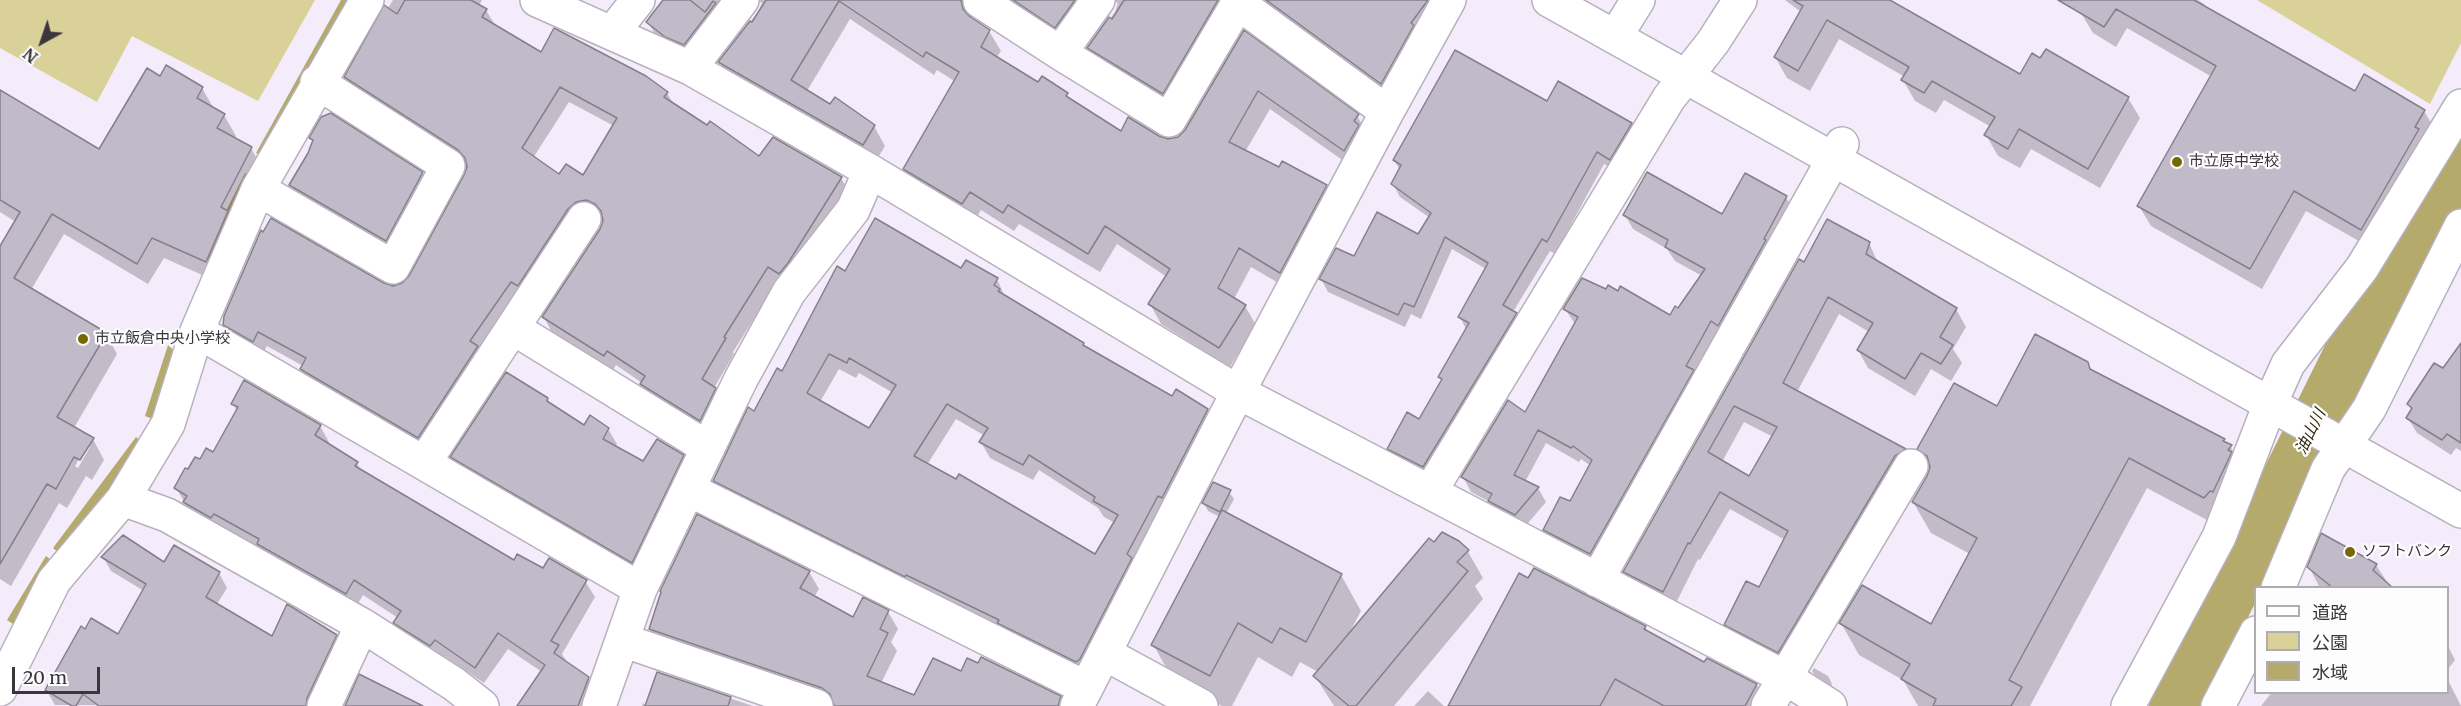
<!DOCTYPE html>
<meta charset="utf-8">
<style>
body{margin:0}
#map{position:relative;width:2461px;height:706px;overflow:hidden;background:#f4ecfb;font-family:Merriweather,"Noto Sans JP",serif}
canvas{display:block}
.legend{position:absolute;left:2254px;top:586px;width:195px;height:108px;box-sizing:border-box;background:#fdfdfd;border:2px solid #afadb0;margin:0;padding:8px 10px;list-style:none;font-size:18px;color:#39363c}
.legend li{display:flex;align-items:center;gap:12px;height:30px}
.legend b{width:30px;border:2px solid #afadb0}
.north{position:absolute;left:12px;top:12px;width:60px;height:60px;-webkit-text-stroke:4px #fdfdfd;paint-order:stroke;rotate:220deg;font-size:16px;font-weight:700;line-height:24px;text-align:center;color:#39363c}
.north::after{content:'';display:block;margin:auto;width:21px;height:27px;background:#39363c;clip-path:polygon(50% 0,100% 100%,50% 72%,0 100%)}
.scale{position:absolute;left:12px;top:667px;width:88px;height:27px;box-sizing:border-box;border:3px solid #39363c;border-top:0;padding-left:8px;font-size:18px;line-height:21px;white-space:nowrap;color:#39363c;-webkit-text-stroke:4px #fdfdfd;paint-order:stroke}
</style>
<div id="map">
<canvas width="2461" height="706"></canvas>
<ul class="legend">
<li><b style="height:8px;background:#fff"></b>道路</li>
<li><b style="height:16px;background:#dad199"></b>公園</li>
<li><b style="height:16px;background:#b4aa6b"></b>水域</li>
</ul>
<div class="north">N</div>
<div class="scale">20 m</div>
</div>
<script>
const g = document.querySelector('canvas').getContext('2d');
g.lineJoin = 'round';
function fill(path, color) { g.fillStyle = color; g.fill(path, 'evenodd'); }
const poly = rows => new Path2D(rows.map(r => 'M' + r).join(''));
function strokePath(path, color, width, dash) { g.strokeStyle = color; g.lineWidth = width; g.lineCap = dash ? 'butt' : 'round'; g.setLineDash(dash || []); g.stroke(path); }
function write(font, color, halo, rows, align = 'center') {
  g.font = font + ' Merriweather,"Noto Sans JP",serif'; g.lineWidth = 4.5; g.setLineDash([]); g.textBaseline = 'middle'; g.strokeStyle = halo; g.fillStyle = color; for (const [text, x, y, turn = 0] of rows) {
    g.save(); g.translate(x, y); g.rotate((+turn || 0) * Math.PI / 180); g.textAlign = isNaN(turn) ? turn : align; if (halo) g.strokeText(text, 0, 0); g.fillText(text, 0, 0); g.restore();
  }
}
fill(poly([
 [0,0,315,0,258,101,132,36,97,102,0,48],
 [2257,0,2461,0,2461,43,2430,104]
]), '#dad199');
fill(poly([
 [341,0,352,0,264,157,256,153],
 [245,173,253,178,212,261,203,257],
 [168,345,179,355,155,420,145,416],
 [136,437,143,443,61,555,53,548],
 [46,556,55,563,16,626,7,620]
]), '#b4aa6b');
fill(poly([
 [393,0,482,0,479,6,486,10,495,25,541,54,667,93,674,105,759,158,841,178,850,193,777,282,733,352,734,354,714,388,724,404,709,435,651,399,642,383,616,365,613,370,552,333,544,317,601,229,604,221,595,215,427,452,310,384,301,369,303,366,267,346,261,356,234,340,225,324,383,285,393,287,403,285,411,277,466,176,468,165,355,92,346,77],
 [569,102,614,126,583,177,559,176,533,158],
 [665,0,1423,0,1437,22,1392,102,1252,3,1174,112,1100,67,1089,48,1115,12,1118,3,1111,0,1067,46,975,11,972,18,989,31,1001,51,996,58,1038,84,1067,94,1070,101,1121,133,1169,140,1179,137,1186,130,1244,33,1357,116,1369,135,1355,169,1270,109,1245,152,1280,169,1326,186,1337,206,1292,291,1251,267,1234,299,1245,306,1256,325,1230,367,1161,324,1150,304,1167,277,1117,244,1100,272,1019,224,1014,231,981,210,973,223,916,189,905,169,956,82,937,70,934,75,850,19,807,91,830,106,835,100,874,126,885,146,874,164,731,82,720,62,758,12,762,3,756,0,695,64,659,41,648,22],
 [1785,0,1887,0,2020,76,2128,98,2140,118,2100,188,2031,149,2020,168,1998,156,1986,135,1991,127,1944,100,1936,113,1915,101,1903,80,1905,77,1839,39,1810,91,1787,78,1775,57,1801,12],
 [2079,0,2198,0,2204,4,2207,9,2355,93,2424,111,2436,131,2373,249,2306,211,2262,289,2151,226,2139,206,2212,77,2127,28,2116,47,2098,36,2093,33,2081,13],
 [160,78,202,88,214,109,224,115,236,136,234,139,251,148,262,168,218,282,164,258,148,284,64,234,31,290,106,334,117,354,74,428,93,439,104,460,92,480,86,476,67,508,59,503,11,586,0,579,0,248,16,222,0,212,0,92,100,151],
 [86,447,90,447,78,468,75,466],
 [1547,103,1631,124,1638,137,1617,171,1604,164,1555,254,1550,251,1513,312,1523,326,1430,479,1396,461,1389,449,1420,421,1443,381,1440,377,1466,329,1460,317,1486,269,1452,249,1421,319,1411,314,1405,327,1328,292,1321,279,1355,258,1419,236,1430,218,1400,197,1393,184,1400,170,1394,160],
 [311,138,422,173,431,189,395,256,300,201,291,185,309,153,313,142],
 [1786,197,1794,211,1598,568,1553,544,1544,530,1570,503,1591,466,1581,459,1579,462,1546,443,1525,482,1538,488,1546,502,1523,529,1498,516,1490,502,1471,492,1463,477,1525,414,1575,324,1565,309,1671,317,1679,310,1702,276,1675,261,1667,249,1633,229,1625,215,1723,216],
 [1869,243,1878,263,1956,309,1966,327,1953,349,1962,363,1951,381,1931,369,1915,396,1868,368,1858,350,1869,332,1839,314,1797,392,1905,450,1915,467,1788,669,1736,642,1726,625,1759,589,1785,540,1730,509,1700,560,1698,559,1673,609,1635,589,1625,572,1805,264],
 [1744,422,1773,437,1750,478,1722,462],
 [962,270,997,279,1005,297,1083,344,1085,349,1172,398,1207,410,1216,426,1089,675,724,496,715,480,754,413,783,373,845,273],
 [839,369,856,378,859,373,893,393,870,430,820,402],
 [956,419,985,436,981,442,990,458,1033,480,1039,470,1098,508,1104,517,1115,523,1096,556,927,465],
 [2461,346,2461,451,2456,448,2451,455,2417,433,2408,418,2412,411,2408,404,2443,371],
 [2087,363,2092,372,2224,440,2230,446,2248,477,2222,528,2147,488,2030,706,1918,706,1903,680,1859,655,1841,623,1932,626,1970,554,1931,533,1913,502,1931,469,1919,449],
 [547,399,551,406,584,427,608,429,617,444,615,447,644,463,683,456,691,471,641,577,461,472,452,457],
 [233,404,320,426,329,442,327,445,357,463,361,471,514,562,585,581,595,597,562,654,567,662,588,678,597,695,594,706,519,706,542,672,508,649,484,683,444,656,440,662,404,639,395,623,398,618,363,595,355,609,194,518,176,488,189,471,214,454,237,411],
 [1229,492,1234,499,1226,514,1341,575,1361,611,1350,632,1434,544,1467,550,1483,578,1475,586,1483,599,1394,706,1334,706,1315,676,1318,672,1300,662,1292,677,1258,657,1232,706,1222,706,1173,680,1153,644,1220,517,1208,511,1204,503],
 [2322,535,2376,565,2391,588,2320,588,2309,567],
 [103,557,165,564,219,573,227,588,217,604,272,638,336,636,344,650,318,706,55,705,46,690,118,636,144,591,111,571],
 [809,572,819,589,814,597,854,619,888,612,898,629,891,642,897,651,881,683,915,697,961,673,1060,698,1065,706,834,706,660,646,650,629],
 [1645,627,1648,632,1705,664,1707,660,1758,686,1769,706,1450,706],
 [2448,646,2455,660,2448,669],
 [1814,668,1828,676,1832,684,1830,687,1817,679,1812,671],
 [658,674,753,706,642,706,643,703,647,705],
 [2448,680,2461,706,2261,706,2272,692,2448,692],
 [1428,691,1444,706,1414,706]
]), '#0003');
strokePath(poly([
 [2175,706,2366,321,2429,210,2461,167]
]), '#b4aa6b', 52);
const building = poly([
 [405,0,471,0,487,9,482,17,541,52,554,28,646,76,668,92,664,97,707,125,710,121,759,156,773,137,842,177,788,263,779,274,768,267,724,337,726,338,702,379,716,388,700,421,640,384,645,376,607,351,604,356,542,317,600,229,603,221,601,211,595,204,586,200,576,202,568,209,518,286,511,282,470,341,478,346,418,438,300,369,306,358,258,332,253,342,223,325,224,316,261,230,263,232,271,218,384,283,393,286,402,283,409,276,464,175,467,167,465,158,458,150,344,77,384,5,397,14,405,0],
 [560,87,617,118,583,175,566,164,559,174,522,148,560,87],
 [663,0,690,0,705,12,713,1,716,3,684,45,665,37,646,22,663,0],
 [766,0,961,0,963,9,969,16,990,30,981,47,1038,82,1042,76,1068,93,1066,96,1121,131,1128,117,1159,136,1168,139,1178,137,1185,130,1244,30,1359,114,1354,121,1359,125,1344,151,1258,91,1229,142,1279,167,1282,161,1327,185,1280,273,1239,248,1218,288,1246,305,1219,348,1148,304,1170,269,1105,226,1088,254,1008,205,1003,213,970,192,962,204,903,169,959,72,926,52,923,57,839,1,791,80,830,104,835,97,875,125,863,145,718,62,750,21,752,22,766,0],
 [1013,0,1075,0,1055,28,1013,0],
 [1124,0,1218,0,1163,94,1087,48,1109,17,1112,19,1124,0],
 [1266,0,1428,0,1411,23,1414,25,1381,84,1266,0],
 [1793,0,1890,0,2020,74,2032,53,2040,58,2046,49,2129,97,2088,169,2019,129,2008,149,1984,135,1995,117,1932,81,1924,93,1901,80,1909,67,1827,20,1798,71,1774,57,1803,6,1793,0],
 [2058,0,2194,0,2355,91,2364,74,2425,110,2415,127,2419,129,2361,230,2294,191,2250,269,2137,206,2216,66,2116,9,2104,27,2058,0],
 [1455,50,1547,101,1558,81,1632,123,1610,160,1597,152,1547,242,1542,239,1503,305,1517,313,1423,467,1387,449,1407,412,1419,419,1442,379,1438,377,1469,323,1458,317,1488,263,1445,237,1414,307,1404,303,1398,315,1319,279,1336,248,1354,256,1377,212,1418,234,1431,213,1391,184,1401,165,1393,160,1455,50],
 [166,65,203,87,197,98,225,114,217,128,252,147,221,207,228,211,206,262,152,238,137,264,52,214,14,278,107,333,57,417,94,438,80,460,74,457,56,489,47,484,0,564,0,246,20,212,0,200,0,90,99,149,147,68,160,76,166,65],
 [331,113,423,172,386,241,289,185,308,153,313,140,309,138,321,117,331,113],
 [1647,172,1722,214,1745,173,1787,196,1764,239,1766,240,1718,326,1711,321,1699,343,1686,366,1694,370,1590,554,1543,530,1560,497,1570,501,1592,460,1573,446,1571,448,1538,430,1514,475,1539,487,1515,515,1488,501,1492,494,1461,477,1508,400,1525,412,1578,317,1563,309,1582,278,1606,289,1608,285,1618,291,1620,286,1670,315,1675,306,1678,308,1705,269,1665,247,1668,240,1623,215,1647,172],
 [875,218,961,268,966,260,998,278,994,285,1000,289,998,291,1084,343,1083,345,1172,396,1176,389,1208,409,1162,498,1158,496,1127,554,1132,558,1080,659,1076,662,997,623,999,620,906,575,905,577,713,481,748,407,754,411,777,368,782,371,837,266,845,271,875,218],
 [829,354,847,363,849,358,896,385,869,428,807,393,829,354],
 [947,404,988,428,979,442,1023,465,1029,455,1095,497,1093,501,1118,515,1095,554,959,474,956,479,914,456,947,404],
 [1827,219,1870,242,1866,254,1957,308,1940,337,1953,345,1941,364,1921,353,1905,379,1857,350,1873,323,1828,297,1783,383,1906,449,1895,456,1778,653,1724,625,1746,581,1759,587,1788,531,1720,492,1690,544,1688,543,1663,592,1623,572,1799,259,1804,262,1827,219],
 [1734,406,1777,427,1749,476,1708,452,1734,406],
 [2035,334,2088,362,2090,369,2225,439,2223,441,2232,445,2228,450,2232,452,2213,492,2210,491,2204,498,2129,458,2009,680,2022,687,2011,706,1933,706,1936,699,1901,679,1910,664,1839,623,1862,585,1931,624,1977,538,1912,502,1927,476,1930,467,1927,456,1917,449,1954,383,1997,406,2035,334],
 [2461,343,2461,443,2447,434,2442,440,2406,418,2412,408,2407,404,2434,363,2443,368,2461,343],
 [506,372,548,398,547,401,584,425,590,415,609,428,603,439,643,461,657,439,684,455,632,563,450,457,506,372],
 [244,380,321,425,315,435,358,462,355,466,514,560,517,554,543,568,549,558,587,580,551,641,559,645,554,653,589,677,578,706,517,706,545,665,498,633,475,668,435,640,430,646,393,623,401,611,354,580,346,594,257,544,259,539,214,514,211,518,183,502,187,496,174,488,185,468,188,469,195,457,200,459,206,448,213,452,238,407,231,404,244,380],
 [1213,482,1231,490,1220,512,1202,503,1213,482],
 [1222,510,1342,574,1306,642,1280,628,1272,643,1238,623,1210,676,1151,645,1222,510],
 [697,514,810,571,800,588,853,617,863,597,889,610,880,629,888,633,867,676,914,695,933,658,961,671,967,658,978,663,981,657,1061,696,1058,706,834,706,830,694,822,688,649,629,661,592,660,591,697,514],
 [1442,532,1459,541,1469,550,1457,562,1468,571,1356,706,1349,706,1313,676,1429,538,1434,542,1442,532],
 [2321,533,2377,564,2373,570,2393,588,2333,588,2307,567,2321,533],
 [123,535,164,562,174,545,220,572,206,597,272,636,287,604,337,635,307,698,306,706,99,706,83,694,76,706,72,706,45,690,81,626,85,629,91,618,118,634,146,584,101,557,123,535],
 [1534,568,1646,626,1644,629,1704,662,1707,658,1757,684,1745,706,1664,706,1615,679,1600,706,1448,706,1519,573,1528,578,1534,568],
 [657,672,731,697,728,706,645,706,657,672],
 [359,674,423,706,345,706,359,674]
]);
fill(building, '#c1bac8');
strokePath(building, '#857f8c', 1.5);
const minor = poly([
 [537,0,690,68,870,171,1238,392,1786,678,1830,706],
 [1549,0,2461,511],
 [980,1,1060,53,1098,0],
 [612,33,638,0],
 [1615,37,1638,0],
 [1060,53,1169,120,1238,3,1387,112],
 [690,68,742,0],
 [258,189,393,267,448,166,317,82],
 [513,328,708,448],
 [197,331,640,589],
 [424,463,584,219],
 [688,489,1086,688],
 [1430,492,1669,98,1713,42,1740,0],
 [123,499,167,515,362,625,454,684,482,706],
 [1597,580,1842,144],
 [2278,588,2328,469,2369,409,2461,226],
 [622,640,816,706],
 [1104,653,1201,706],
 [0,689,54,581,123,499,168,424,197,331,258,189,367,0],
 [324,706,362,625],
 [599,706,640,589,741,379,789,292,853,210,870,171],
 [1077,706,1238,392,1387,112,1449,0],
 [1768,706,1911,466],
 [2128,706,2219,537,2270,404,2288,364,2362,268,2461,106],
 [2218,706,2256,633]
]);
strokePath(minor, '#b7b0be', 36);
strokePath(minor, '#fff', 33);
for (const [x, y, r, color] of [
 [2177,162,6,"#766800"],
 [83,339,6,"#766800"],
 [2350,552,6,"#766800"]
]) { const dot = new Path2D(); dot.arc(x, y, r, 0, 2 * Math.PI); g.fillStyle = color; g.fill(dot); strokePath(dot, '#fdfdfd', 2); }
write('15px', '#39363c', '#fdfdfd', [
 ["市立原中学校",2189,162],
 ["市立飯倉中央小学校",95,339],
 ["ソフトバンク",2362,552]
], 'left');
write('italic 16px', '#322d10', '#fdfdfd', [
 ["油山川",2311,432,-64]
]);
</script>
